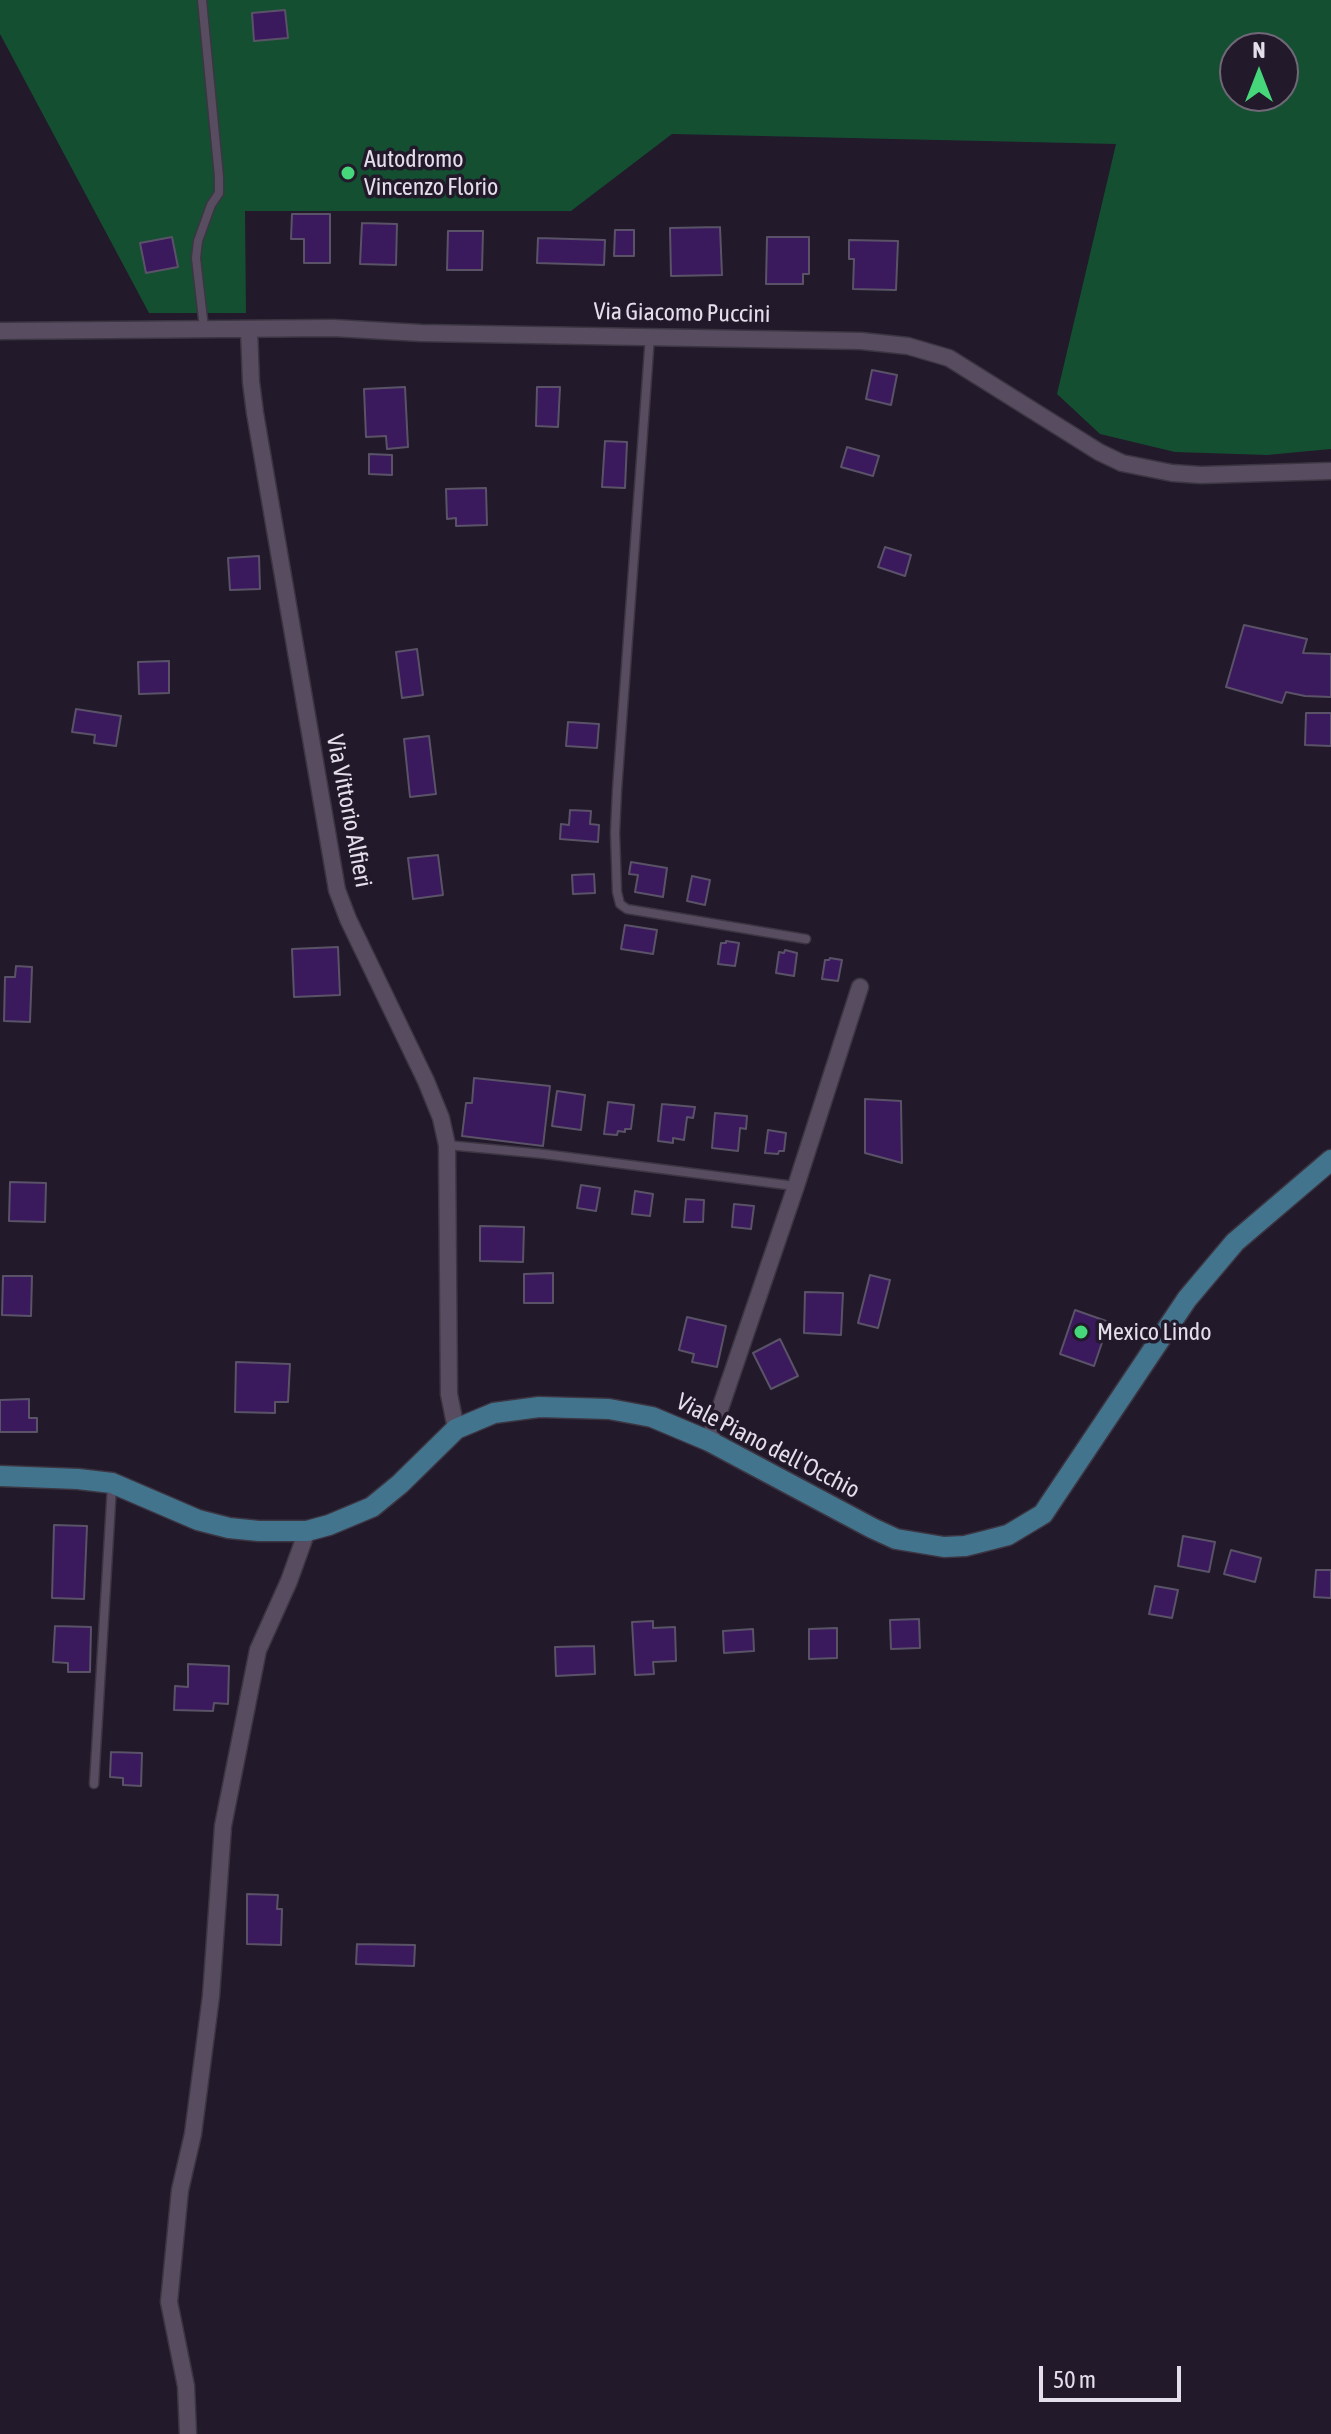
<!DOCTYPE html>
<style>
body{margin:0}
#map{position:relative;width:1331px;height:2434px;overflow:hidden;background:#22192a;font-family:"Asap Condensed",sans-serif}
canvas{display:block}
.north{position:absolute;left:1219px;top:32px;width:80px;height:80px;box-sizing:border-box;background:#22192a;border:2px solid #706877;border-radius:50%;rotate:0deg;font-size:22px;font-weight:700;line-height:32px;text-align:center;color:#e4deea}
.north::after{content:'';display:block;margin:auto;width:28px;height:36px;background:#46d77a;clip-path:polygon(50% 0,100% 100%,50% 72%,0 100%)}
.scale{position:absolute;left:1039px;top:2366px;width:142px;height:36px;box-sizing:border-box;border:4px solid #e4deea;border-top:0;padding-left:10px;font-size:24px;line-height:28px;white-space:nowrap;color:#e4deea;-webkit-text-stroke:6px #22192a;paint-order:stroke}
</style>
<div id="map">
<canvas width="1331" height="2434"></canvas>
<div class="north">N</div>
<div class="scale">50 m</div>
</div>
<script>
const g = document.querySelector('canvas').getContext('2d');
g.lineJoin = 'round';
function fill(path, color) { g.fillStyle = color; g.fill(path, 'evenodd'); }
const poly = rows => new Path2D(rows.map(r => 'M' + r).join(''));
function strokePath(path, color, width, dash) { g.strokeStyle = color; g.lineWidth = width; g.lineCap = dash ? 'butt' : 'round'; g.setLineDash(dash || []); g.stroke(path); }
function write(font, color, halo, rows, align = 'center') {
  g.font = font + ' "Asap Condensed",sans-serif'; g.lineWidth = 7; g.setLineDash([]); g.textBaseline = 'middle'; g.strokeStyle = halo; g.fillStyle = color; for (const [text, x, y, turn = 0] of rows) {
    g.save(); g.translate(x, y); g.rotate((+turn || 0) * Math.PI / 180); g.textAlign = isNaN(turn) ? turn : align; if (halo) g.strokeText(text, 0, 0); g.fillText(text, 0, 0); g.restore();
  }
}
fill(poly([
 [0,0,1331,0,1331,449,1267,455,1175,452,1100,434,1057,394,1116,144,672,134,571,211,245,211,246,313,149,313,0,34],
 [1235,48,1283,48,1283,96,1235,96]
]), '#144f32');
const building = poly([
 [285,10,288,38,254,41,252,13,285,10],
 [292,214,330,214,330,263,304,263,304,239,291,239,292,214],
 [362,223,397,224,396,265,360,264,362,223],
 [720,227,722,275,671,276,670,228,720,227],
 [615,230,634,230,634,256,614,256,615,230],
 [448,231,483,231,482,270,447,270,448,231],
 [172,237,178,267,146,273,140,243,172,237],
 [767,237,809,237,809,274,803,274,803,284,766,284,767,237],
 [538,238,605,240,604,265,537,263,538,238],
 [849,240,898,241,896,290,853,289,854,259,849,259,849,240],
 [872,370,897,375,891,405,866,399,872,370],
 [405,387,408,447,387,449,386,436,366,437,364,389,405,387],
 [537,387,560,387,558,427,536,426,537,387],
 [605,441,627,442,625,488,602,487,605,441],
 [847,447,879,456,873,476,841,467,847,447],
 [369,454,392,455,392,475,369,474,369,454],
 [486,488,487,525,456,526,456,518,447,519,446,489,486,488],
 [885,547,911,555,905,576,878,567,885,547],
 [259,556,260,589,230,590,228,558,259,556],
 [1244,625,1307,639,1303,653,1331,654,1331,697,1305,696,1286,692,1282,703,1226,687,1244,625],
 [417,649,423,695,402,698,396,652,417,649],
 [169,661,169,693,139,694,138,662,169,661],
 [76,709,121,716,116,746,94,743,95,735,72,732,76,709],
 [1306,713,1331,713,1331,746,1305,745,1306,713],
 [568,722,599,724,597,748,566,746,568,722],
 [429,736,436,794,410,797,404,739,429,736],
 [570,810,591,811,590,824,599,825,598,842,560,839,561,824,569,825,570,810],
 [438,855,443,895,413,899,408,858,438,855],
 [631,862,667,868,663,897,635,892,638,875,629,874,631,862],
 [594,874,595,893,573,894,572,875,594,874],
 [692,876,710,880,705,905,687,901,692,876],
 [625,925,657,930,653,954,621,949,625,925],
 [726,941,739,943,735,966,718,964,721,943,726,943,726,941],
 [338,947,340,995,294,997,292,949,338,947],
 [785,950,797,953,794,976,776,973,779,952,784,953,785,950],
 [830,958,842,960,838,981,822,979,825,960,829,960,830,958],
 [16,966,32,967,30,1022,4,1021,5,977,15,977,16,966],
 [474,1078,550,1086,543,1146,462,1136,466,1103,472,1103,474,1078],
 [557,1091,585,1095,581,1130,552,1126,557,1091],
 [865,1099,901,1101,902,1163,865,1153,865,1099],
 [608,1102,634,1105,631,1129,625,1129,625,1132,618,1131,617,1135,604,1134,608,1102],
 [662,1104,695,1107,693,1118,687,1117,684,1140,673,1138,673,1143,658,1141,662,1104],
 [715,1113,747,1116,746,1129,740,1128,738,1151,712,1148,715,1113],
 [768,1130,786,1133,784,1151,779,1151,778,1154,765,1153,768,1130],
 [10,1182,46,1183,45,1222,9,1221,10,1182],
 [581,1185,600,1188,596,1211,577,1208,581,1185],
 [635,1191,653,1194,650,1216,632,1214,635,1191],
 [686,1199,704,1200,703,1222,684,1222,686,1199],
 [734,1204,754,1206,751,1229,732,1227,734,1204],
 [480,1226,524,1227,523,1262,480,1261,480,1226],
 [553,1273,553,1303,524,1303,524,1274,553,1273],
 [870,1275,890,1280,878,1328,858,1323,870,1275],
 [3,1276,32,1276,31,1316,2,1315,3,1276],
 [805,1292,843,1293,841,1335,804,1333,805,1292],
 [1075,1310,1109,1322,1094,1366,1060,1354,1075,1310],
 [687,1317,726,1326,717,1367,692,1362,694,1354,679,1350,687,1317],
 [780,1339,798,1376,771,1389,753,1353,780,1339],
 [236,1362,290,1364,288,1402,275,1402,275,1413,235,1412,236,1362],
 [29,1399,29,1418,37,1418,37,1432,0,1432,0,1400,29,1399],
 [54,1525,87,1526,84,1599,52,1598,54,1525],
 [1183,1536,1215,1542,1209,1572,1178,1566,1183,1536],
 [1231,1550,1261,1558,1255,1582,1224,1574,1231,1550],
 [1316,1570,1331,1570,1331,1598,1314,1597,1316,1570],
 [1155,1586,1178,1590,1172,1618,1149,1614,1155,1586],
 [919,1619,920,1648,891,1649,890,1620,919,1619],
 [653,1621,653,1628,675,1627,676,1661,653,1662,654,1674,635,1675,632,1622,653,1621],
 [55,1626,91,1627,90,1672,68,1672,68,1663,53,1662,55,1626],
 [837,1628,837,1658,809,1659,809,1629,837,1628],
 [753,1629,754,1651,724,1653,723,1631,753,1629],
 [594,1646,595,1674,556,1676,555,1647,594,1646],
 [188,1664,229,1666,228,1704,214,1703,213,1711,174,1710,175,1686,188,1687,188,1664],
 [111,1752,142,1753,141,1786,123,1785,123,1778,110,1777,111,1752],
 [247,1894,278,1895,277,1909,282,1909,281,1945,247,1944,247,1894],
 [357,1944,415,1945,414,1966,356,1964,357,1944]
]);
fill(building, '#3a195d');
strokePath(building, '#5a5367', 2);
const lane = poly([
 [202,0,219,177,219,193,211,205,198,241,196,258,204,328],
 [650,336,617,790,615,833,617,892,620,904,627,909,806,939],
 [447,1145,544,1154,795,1186],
 [94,1784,112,1486]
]);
const street = poly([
 [249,329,251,382,255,413,337,890,348,919,426,1081,441,1118,447,1145,449,1394,456,1429],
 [0,331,333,328,421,333,861,341,908,346,949,358,1099,452,1122,463,1172,473,1201,475,1331,471],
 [709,1441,796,1186,860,987],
 [188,2434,186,2386,169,2302,180,2190,193,2134,211,1996,223,1826,258,1650,289,1581,307,1531]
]);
const secondary = poly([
 [0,1476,78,1479,112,1483,198,1520,229,1528,259,1531,307,1531,329,1525,372,1507,400,1484,456,1429,494,1413,539,1407,609,1409,652,1417,709,1441,872,1528,896,1539,944,1547,965,1546,985,1541,1008,1535,1043,1514,1187,1299,1235,1242,1331,1160]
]);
strokePath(lane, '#3c3542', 11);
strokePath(street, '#3c3542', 19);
strokePath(secondary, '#3c3542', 23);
strokePath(lane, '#574c60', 8);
strokePath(street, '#574c60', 16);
strokePath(secondary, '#43748e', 20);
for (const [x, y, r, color] of [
 [348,173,8,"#46d77a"],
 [1081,1332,8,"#46d77a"]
]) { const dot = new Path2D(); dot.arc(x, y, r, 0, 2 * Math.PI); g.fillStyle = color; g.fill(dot); strokePath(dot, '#22192a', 3); }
write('24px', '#e4deea', '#22192a', [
 ["Autodromo",364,159],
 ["Vincenzo Florio",364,187],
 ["Mexico Lindo",1097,1332]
], 'left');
write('24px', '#e4deea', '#22192a', [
 ["Via Giacomo Puccini",682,313,1],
 ["Via Vittorio Alfieri",349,811,79],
 ["Viale Piano dell'Occhio",768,1446,27]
]);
</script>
